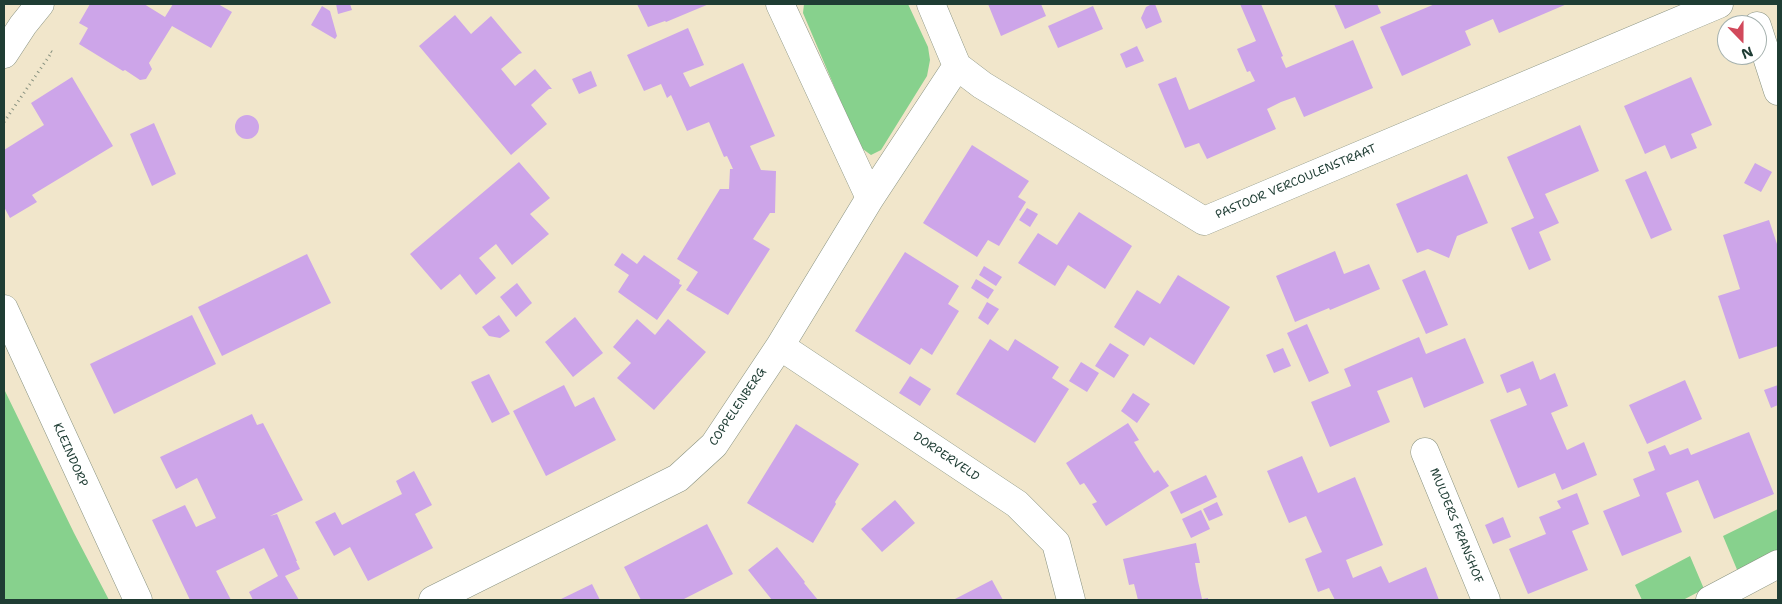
<!DOCTYPE html>
<style>
body{margin:0}
#map{position:relative;width:1782px;height:604px;overflow:hidden;background:#f1e6cb;font-family:"Shantell Sans",sans-serif}
canvas{display:block}
.frame{position:absolute;inset:0;border:5px solid #1f3d34;pointer-events:none}
.north{position:absolute;left:1717px;top:15px;width:50px;height:50px;box-sizing:border-box;background:#fff;border:1px solid #a5b1ae;border-radius:50%;rotate:158deg;font-size:14px;font-weight:700;line-height:20px;text-align:center;color:#1f3d34}
.north::after{content:'';display:block;margin:auto;width:18px;height:22px;background:#d1495b;clip-path:polygon(50% 0,100% 100%,50% 72%,0 100%)}
</style>
<div id="map">
<canvas width="1782" height="604"></canvas>
<div class="frame"></div>
<div class="north">N</div>
</div>
<script>
const g = document.querySelector('canvas').getContext('2d');
g.lineJoin = 'round';
function fill(path, color) { g.fillStyle = color; g.fill(path, 'evenodd'); }
const poly = rows => new Path2D(rows.map(r => 'M' + r).join(''));
function strokePath(path, color, width, dash) { g.strokeStyle = color; g.lineWidth = width; g.lineCap = dash ? 'butt' : 'round'; g.setLineDash(dash || []); g.stroke(path); }
function write(font, color, halo, rows, align = 'center') {
  g.font = font + ' "Shantell Sans",sans-serif'; g.lineWidth = 5; g.setLineDash([]); g.textBaseline = 'middle'; g.strokeStyle = halo; g.fillStyle = color; for (const [text, x, y, turn = 0] of rows) {
    g.save(); g.translate(x, y); g.rotate((+turn || 0) * Math.PI / 180); g.textAlign = isNaN(turn) ? turn : align; if (halo) g.strokeText(text, 0, 0); g.fillText(text, 0, 0); g.restore();
  }
}
fill(poly([
 [804,4,908,4,928,47,930,60,927,76,881,150,871,155,860,147,803,13],
 [4,389,74,533,109,600,4,600],
 [1778,509,1778,550,1738,572,1723,536],
 [1690,556,1704,589,1683,600,1642,600,1635,585]
]), '#87d18d');
fill(poly([
 [90,4,144,4,165,17,173,4,218,4,232,12,211,48,172,26,149,63,152,69,146,79,140,80,125,70,123,71,79,44,88,28,79,23],
 [336,4,350,4,352,10,338,14],
 [637,4,709,4,666,22,665,21,648,27],
 [988,4,1041,4,1046,16,1001,36],
 [1152,4,1155,4,1162,22,1146,29,1141,18,1146,7],
 [1240,4,1261,4,1283,56,1281,57,1286,68,1353,40,1373,88,1304,117,1295,97,1281,102,1267,109,1276,129,1207,159,1199,143,1185,148,1158,84,1176,77,1189,110,1255,81,1250,71,1247,72,1237,49,1256,41],
 [1334,4,1377,4,1381,13,1345,29],
 [1435,4,1567,4,1499,33,1493,19,1465,31,1471,45,1402,76,1380,27],
 [322,6,330,11,337,36,335,39,311,25],
 [1093,6,1103,29,1058,48,1048,26],
 [455,15,471,34,491,16,522,53,519,54,501,69,515,86,535,69,552,89,549,89,531,105,547,124,511,155,419,46],
 [688,28,704,65,683,73,690,87,743,63,775,136,750,146,761,170,776,171,775,213,770,213,753,239,770,249,728,315,686,290,698,272,677,259,720,189,729,189,730,169,733,169,727,156,724,157,709,122,687,131,671,95,667,98,661,84,644,91,627,55],
 [1137,46,1144,61,1126,68,1120,54],
 [591,71,597,86,579,94,572,79],
 [72,77,113,146,32,195,37,202,10,218,4,207,4,150,44,125,31,103],
 [1691,77,1712,125,1691,134,1697,148,1671,159,1665,145,1645,154,1624,106],
 '235 127a12 12 0 1 1 24 0a12 12 0 1 1-24 0Z',
 [154,123,176,174,152,186,130,134],
 [1580,125,1599,171,1545,194,1559,223,1539,232,1551,260,1529,270,1511,228,1534,218,1507,157],
 [972,145,1029,181,1018,197,1026,202,999,246,988,240,977,257,923,223],
 [519,162,550,198,530,214,549,234,512,265,496,244,479,258,496,278,476,295,460,274,441,290,410,254],
 [1755,163,1772,172,1761,192,1744,183],
 [1646,171,1672,230,1651,239,1625,180],
 [1467,174,1488,223,1457,236,1449,258,1428,249,1417,253,1396,204],
 [1027,208,1038,214,1030,227,1019,220],
 [1079,212,1132,246,1105,289,1068,265,1055,286,1018,263,1038,233,1057,245],
 [1769,220,1778,247,1778,346,1739,359,1718,296,1740,289,1723,235],
 [1335,251,1344,274,1369,264,1380,289,1330,310,1329,308,1295,322,1276,276],
 [905,252,959,286,948,304,959,311,932,355,921,348,910,365,855,331],
 [622,253,637,264,644,255,680,280,679,284,682,285,657,320,618,292,629,275,614,265],
 [307,254,331,303,222,356,198,307],
 [984,266,1002,277,996,286,979,275],
 [1425,270,1448,325,1426,334,1402,280],
 [1178,275,1230,307,1194,365,1150,337,1144,346,1114,327,1137,290,1160,304],
 [976,279,994,290,988,299,971,288],
 [517,283,532,303,516,317,500,297],
 [987,302,999,309,988,325,978,318],
 [192,315,216,364,114,414,90,364],
 [499,315,510,331,500,338,489,336,482,327],
 [575,317,603,353,573,377,545,342],
 [637,319,655,335,668,319,706,352,654,410,617,378,631,363,613,347],
 [1307,324,1329,373,1309,382,1287,333],
 [1419,337,1426,354,1465,338,1484,383,1424,408,1412,377,1377,391,1390,422,1330,447,1311,402,1351,386,1344,369],
 [990,339,1008,351,1015,339,1059,367,1052,378,1069,389,1035,443,956,394],
 [1110,343,1129,355,1114,378,1095,366],
 [1283,348,1291,366,1274,373,1266,355],
 [1533,361,1540,380,1555,373,1568,406,1551,413,1567,450,1584,442,1597,475,1562,490,1555,473,1518,488,1490,420,1527,405,1520,388,1507,393,1500,375],
 [1081,362,1099,373,1087,392,1069,381],
 [489,374,510,414,492,423,471,382],
 [910,376,931,389,920,406,899,393],
 [1685,380,1702,419,1647,444,1629,405],
 [564,385,575,407,594,397,616,440,546,476,513,411],
 [1778,385,1778,405,1771,408,1764,390],
 [1133,393,1150,404,1137,423,1121,411],
 [252,414,257,425,263,423,303,500,270,516,277,514,297,561,296,561,300,569,285,576,299,600,253,600,249,592,278,576,264,548,216,571,231,600,190,600,152,520,185,505,196,527,216,518,197,478,176,489,160,457],
 [1128,423,1139,440,1134,442,1144,458,1154,473,1158,470,1169,486,1106,526,1092,504,1097,502,1084,483,1080,485,1066,463],
 [796,424,859,464,835,502,836,504,813,543,747,503],
 [1749,432,1774,494,1714,519,1698,480,1666,493,1682,532,1622,556,1603,511,1640,496,1633,479,1655,470,1648,452,1665,445,1670,455,1688,448,1691,455],
 [1302,456,1318,493,1355,477,1383,545,1346,560,1353,578,1381,566,1389,583,1426,567,1439,600,1335,600,1329,588,1318,592,1305,559,1322,552,1313,532,1306,516,1289,523,1267,471],
 [414,471,432,505,415,514,433,548,368,581,350,547,334,556,315,522,335,512,342,525,402,494,396,481],
 [1206,475,1217,497,1181,514,1170,492],
 [1577,493,1589,524,1572,531,1588,570,1528,594,1509,549,1546,534,1539,517,1561,508,1557,501],
 [895,500,915,523,882,552,861,529],
 [1217,502,1223,515,1209,521,1203,509],
 [1201,510,1210,529,1191,538,1182,519],
 [1503,517,1511,537,1493,544,1485,525],
 [707,524,733,574,682,600,641,600,624,567],
 [1196,543,1200,563,1195,563,1198,581,1202,599,1208,598,1208,600,1138,600,1134,584,1129,585,1123,559],
 [777,547,805,582,804,583,818,600,772,600,748,570],
 [992,580,1003,600,953,600],
 [592,584,600,600,559,600]
]), '#cda5e9');
const minor = poly([
 [931,4,957,66,982,85,1204,221,1719,4],
 [1757,26,1778,91],
 [4,54,23,25,40,4],
 [870,198,957,66],
 [780,346,1017,504,1056,543,1071,600],
 [1425,452,1486,600],
 [433,600,678,478,714,445,780,346,870,198,780,4],
 [1710,600,1778,564]
]);
const tertiary = poly([
 [4,309,138,600]
]);
strokePath(minor, '#889280', 29);
strokePath(tertiary, '#889280', 29);
strokePath(poly([
 [4,122,52,52,49,50]
]), '#889280', 3, [1, 4]);
strokePath(minor, '#fff', 28);
strokePath(tertiary, '#fff', 28);
write('12px', '#1f3d34', '#fff', [
 ["PASTOOR VERCOULENSTRAAT",1296,182,-23],
 ["COPPELENBERG",738,407,-56],
 ["KLEINDORP",70,455,66],
 ["DORPERVELD",946,457,34],
 ["MULDERS FRANSHOF",1456,526,68]
]);
</script>
